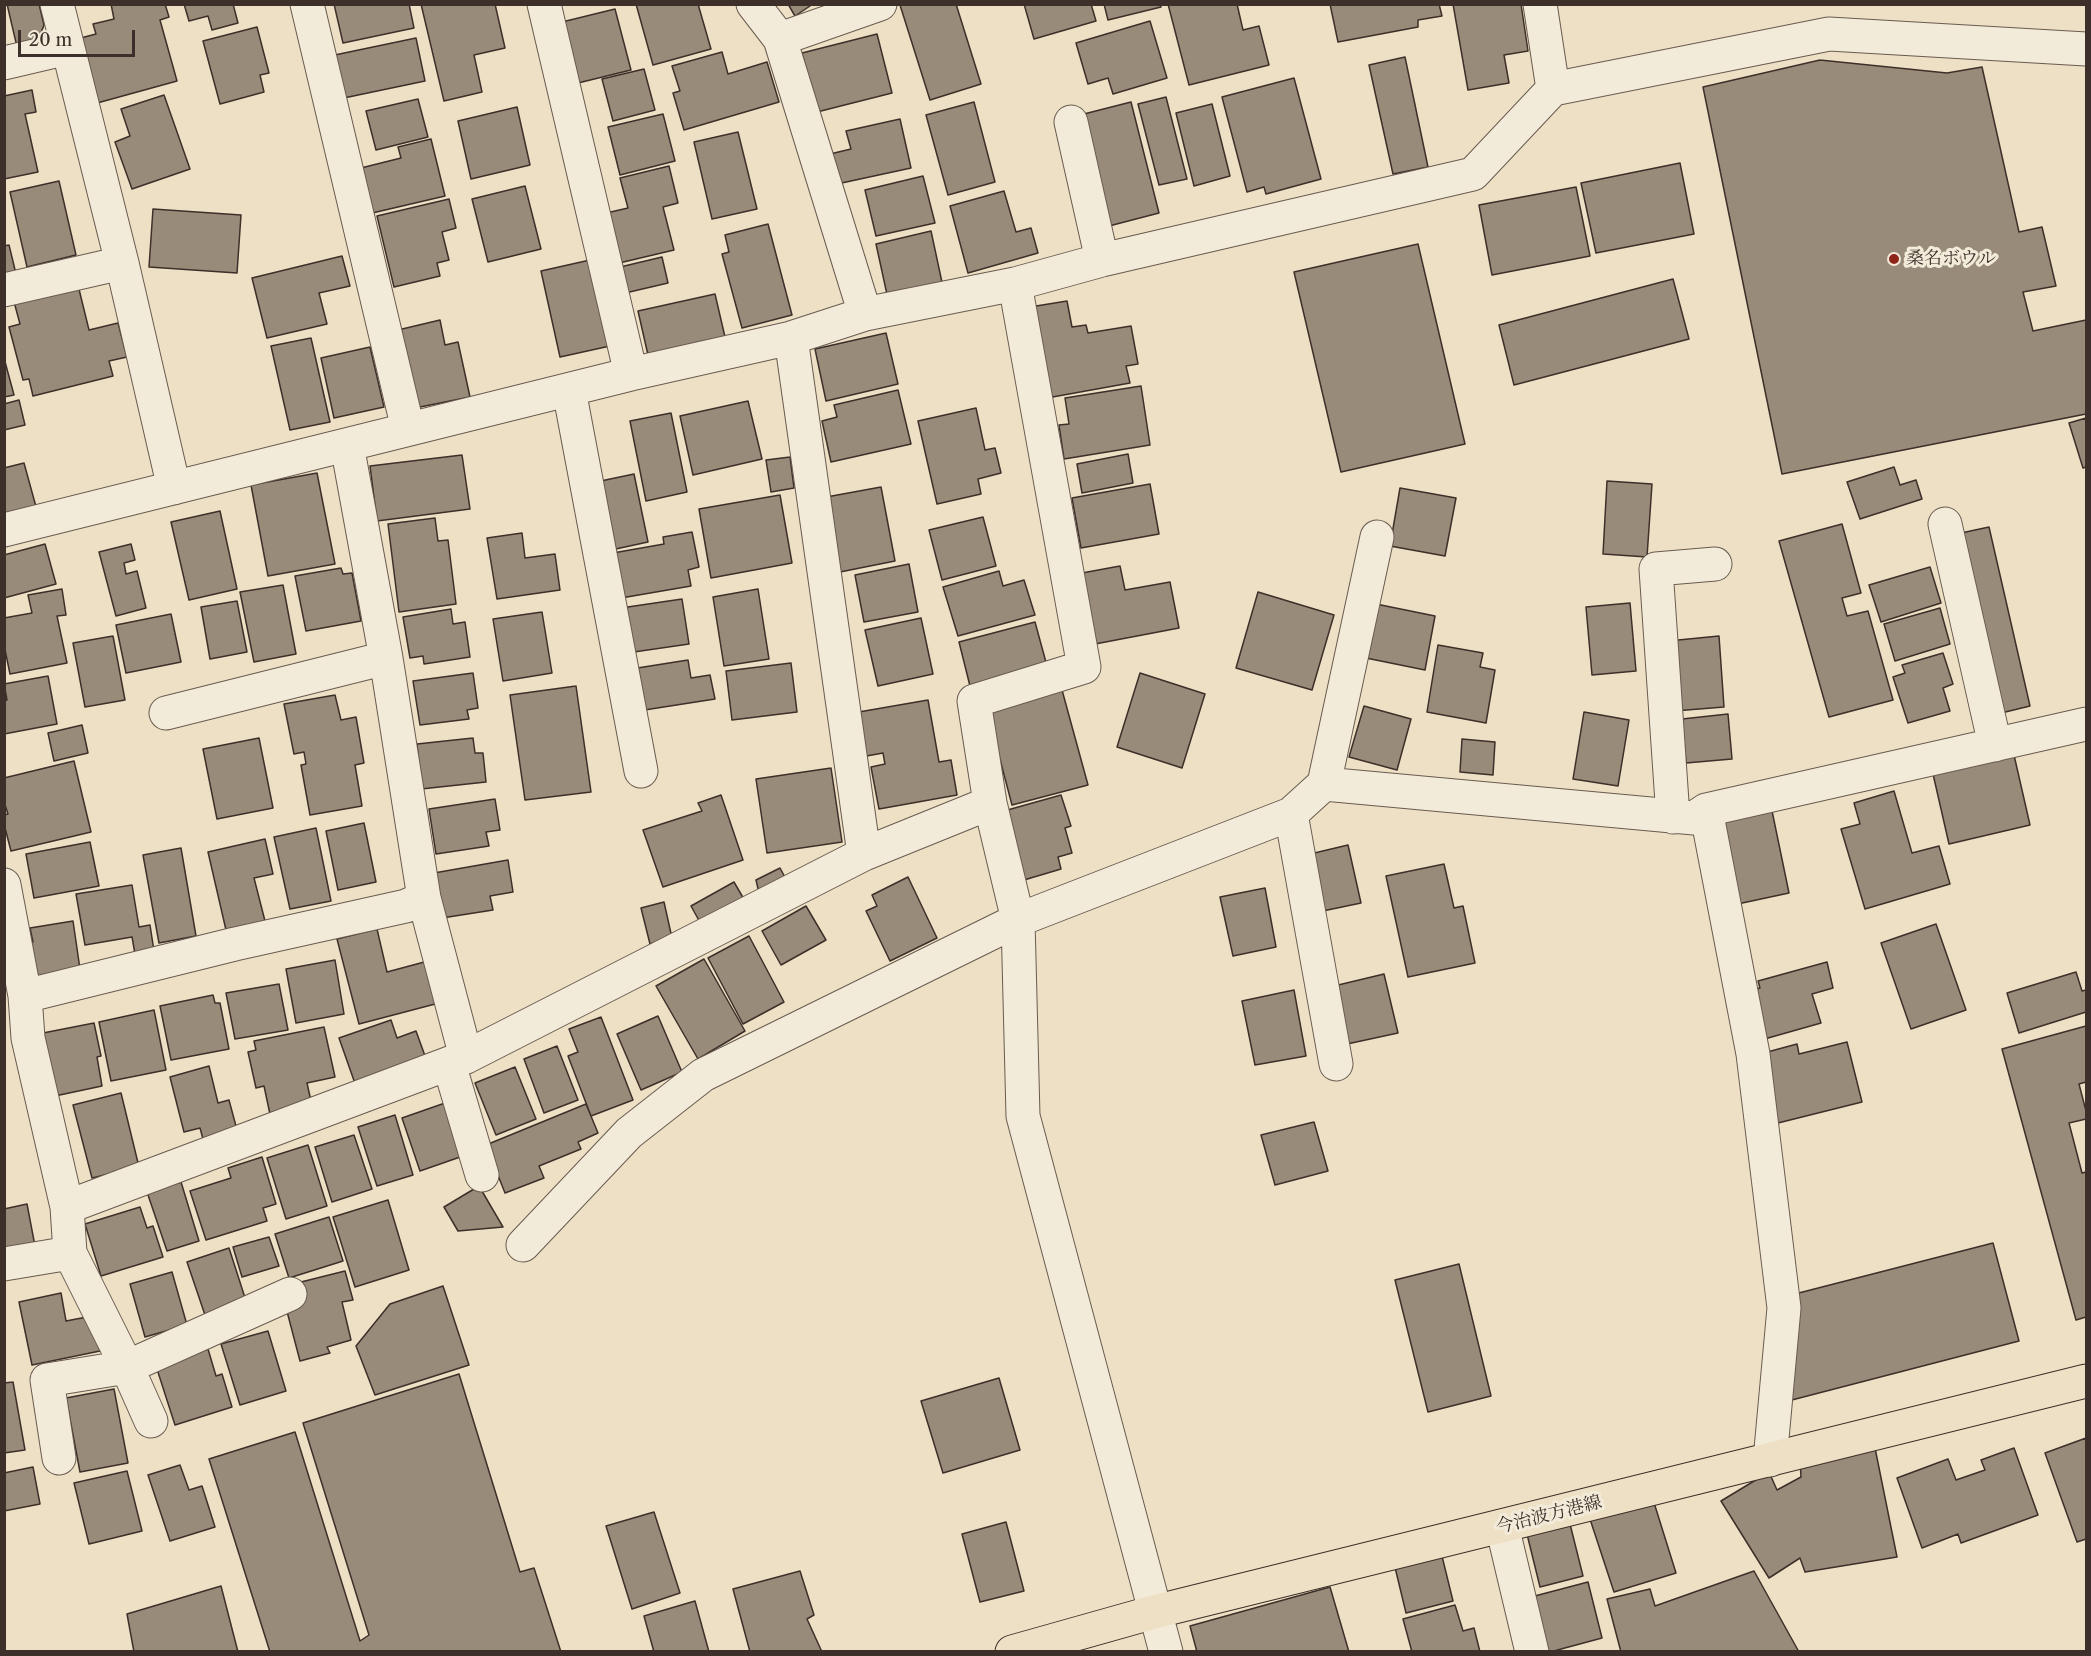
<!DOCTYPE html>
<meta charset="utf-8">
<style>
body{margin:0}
#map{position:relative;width:2091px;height:1656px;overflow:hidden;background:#ede0c4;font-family:"Libre Caslon Text",serif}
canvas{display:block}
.frame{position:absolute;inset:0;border:6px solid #3d2f29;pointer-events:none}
.scale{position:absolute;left:18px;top:30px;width:117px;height:27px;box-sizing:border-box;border:3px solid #3d2f29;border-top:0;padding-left:8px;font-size:18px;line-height:21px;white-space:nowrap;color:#3d2f29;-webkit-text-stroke:4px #f3ebd9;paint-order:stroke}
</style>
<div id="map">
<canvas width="2091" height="1656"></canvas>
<div class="frame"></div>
<div class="scale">20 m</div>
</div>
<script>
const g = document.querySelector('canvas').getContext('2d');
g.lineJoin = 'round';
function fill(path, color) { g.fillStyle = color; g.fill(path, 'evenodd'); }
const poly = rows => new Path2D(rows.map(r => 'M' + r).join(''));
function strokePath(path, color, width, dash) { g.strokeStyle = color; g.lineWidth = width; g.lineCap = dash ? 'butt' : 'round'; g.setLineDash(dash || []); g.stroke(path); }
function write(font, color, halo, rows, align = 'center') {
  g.font = font + ' "Libre Caslon Text","Noto Serif JP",serif'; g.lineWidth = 6; g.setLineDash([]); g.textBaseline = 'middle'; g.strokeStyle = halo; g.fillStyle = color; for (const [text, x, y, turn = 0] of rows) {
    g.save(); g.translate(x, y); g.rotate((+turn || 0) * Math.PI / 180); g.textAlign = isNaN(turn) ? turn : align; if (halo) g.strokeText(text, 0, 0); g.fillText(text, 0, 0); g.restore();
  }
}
const building = poly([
 [7,4,39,4,44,25,36,46,18,51,7,4],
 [111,4,165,4,169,17,160,20,177,81,90,105,73,40,96,34,93,24,114,19,111,4],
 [184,4,233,4,238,23,212,30,208,16,189,21,184,4],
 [334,4,409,4,414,28,343,43,334,4],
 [421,4,495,4,505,48,474,55,482,92,444,101,421,4],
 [636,4,698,4,711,49,653,65,636,4],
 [788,4,813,4,795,16,788,4],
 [956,4,981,84,930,100,900,5,956,4],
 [1024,4,1091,4,1096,21,1034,39,1024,4],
 [1104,4,1160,4,1161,7,1108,20,1104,4],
 [1168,4,1237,4,1243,30,1259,26,1269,65,1189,85,1168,4],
 [1330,4,1439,4,1442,16,1418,20,1418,27,1338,42,1330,4],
 [1453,4,1521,4,1528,51,1504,55,1509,83,1468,90,1453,4],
 [615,9,631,70,578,83,562,22,615,9],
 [1150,21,1167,78,1113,94,1108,78,1088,84,1076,43,1150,21],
 [257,27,269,73,260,75,264,92,220,104,203,41,257,27],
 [877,34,892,93,817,112,802,53,877,34],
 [416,38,425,81,339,99,330,56,416,38],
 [722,52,728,74,767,62,779,102,684,130,673,93,680,91,672,66,722,52],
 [1405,57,1428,167,1393,174,1369,65,1405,57],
 [1820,60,1947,73,1982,67,2019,232,2042,227,2056,286,2023,292,2033,331,2086,320,2086,414,1782,474,1703,87,1820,60],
 [644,69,655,110,613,121,602,79,644,69],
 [1294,78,1321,179,1266,194,1264,187,1247,192,1222,97,1294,78],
 [32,90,36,112,25,114,38,172,4,179,4,96,32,90],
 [164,95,190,169,132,189,115,142,130,136,121,109,164,95],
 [1166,97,1187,179,1159,185,1138,104,1166,97],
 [418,99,428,137,376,150,366,111,418,99],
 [974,102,995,182,948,195,926,115,974,102],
 [1131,102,1159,213,1109,226,1080,115,1131,102],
 [1212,104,1230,176,1194,186,1176,113,1212,104],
 [517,107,530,165,471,179,458,121,517,107],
 [663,114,675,161,620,175,608,127,663,114],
 [900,119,911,168,837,184,830,154,851,149,846,131,900,119],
 [738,132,757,209,712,219,694,142,738,132],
 [431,139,445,196,368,214,357,169,401,158,398,147,431,139],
 [1680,163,1694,234,1596,253,1581,183,1680,163],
 [669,166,678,203,663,207,674,250,615,264,602,214,628,208,620,178,669,166],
 [923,176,935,223,876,236,865,190,923,176],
 [59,181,76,255,27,267,10,192,59,181],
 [525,186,541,249,488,262,472,199,525,186],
 [1576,187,1590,256,1492,275,1479,205,1576,187],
 [1004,191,1016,232,1031,228,1038,253,968,273,950,206,1004,191],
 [449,199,456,228,442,232,449,260,437,263,440,276,394,287,377,216,449,199],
 [153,209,241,215,237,273,149,267,153,209],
 [768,224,792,315,742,328,722,254,729,252,725,235,768,224],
 [931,231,943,287,888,299,876,244,931,231],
 [1418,244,1465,444,1341,472,1294,272,1418,244],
 [9,245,17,278,4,281,4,246,9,245],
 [342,256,350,286,319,293,327,324,267,338,252,278,342,256],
 [662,257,668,283,621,294,616,268,662,257],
 [590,260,610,346,560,357,541,271,590,260],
 [1673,279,1689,339,1514,385,1499,325,1673,279],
 [77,281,89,330,118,323,127,357,109,361,113,376,33,396,29,379,23,380,9,327,20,324,13,298,77,281],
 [715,294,725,337,648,355,638,311,715,294],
 [1067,301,1072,327,1086,325,1088,333,1131,326,1138,364,1126,366,1130,383,1047,398,1030,307,1067,301],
 [440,320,445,345,458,342,470,397,415,408,398,330,440,320],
 [886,333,898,384,826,401,815,349,886,333],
 [311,338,330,422,290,430,271,346,311,338],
 [370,347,384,407,334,418,321,358,370,347],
 [4,358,14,395,4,397,4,358],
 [1141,386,1150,445,1064,459,1059,425,1069,424,1065,398,1141,386],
 [898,390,911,444,831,462,822,421,837,417,834,405,898,390],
 [19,400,25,425,4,430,4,404,19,400],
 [748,401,762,459,693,475,680,416,748,401],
 [976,408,985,450,995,448,1001,473,978,479,981,494,937,504,918,421,976,408],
 [671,413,687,492,646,501,630,421,671,413],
 [2086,418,2086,467,2083,468,2069,423,2086,418],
 [1128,454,1133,483,1082,493,1077,464,1128,454],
 [462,455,470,509,377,521,370,466,462,455],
 [790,457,794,488,771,492,766,460,790,457],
 [24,463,38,514,4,523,4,468,24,463],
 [1894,467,1900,485,1916,480,1922,499,1860,519,1847,482,1894,467],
 [317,473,335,564,268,576,251,485,317,473],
 [634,474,648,542,611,550,596,482,634,474],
 [1607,481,1652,484,1647,557,1603,554,1607,481],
 [1150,484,1159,534,1081,548,1072,498,1150,484],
 [881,487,895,561,835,573,821,498,881,487],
 [1400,488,1456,498,1445,556,1390,546,1400,488],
 [780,495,792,563,711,578,699,509,780,495],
 [220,511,237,589,189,600,171,522,220,511],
 [983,517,996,566,942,580,929,530,983,517],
 [435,518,438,541,448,540,456,604,399,612,388,524,435,518],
 [1842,524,1861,593,1842,598,1847,616,1868,611,1893,700,1829,717,1779,541,1842,524],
 [1989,527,2030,706,1993,715,1952,535,1989,527],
 [692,532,699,567,688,570,691,586,621,598,613,553,664,544,663,537,692,532],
 [522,533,525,558,555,554,560,590,497,599,487,538,522,533],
 [45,544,56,584,4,598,4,555,45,544],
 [131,544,135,560,124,563,126,574,137,571,146,608,116,616,99,552,131,544],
 [909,564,918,612,864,622,855,575,909,564],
 [1120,566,1125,590,1170,582,1179,628,1095,644,1082,573,1120,566],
 [1930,567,1941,603,1881,622,1869,585,1930,567],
 [341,568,343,574,352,573,361,621,306,631,295,576,341,568],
 [999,571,1003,586,1024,580,1035,615,958,636,943,587,999,571],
 [283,585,296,654,254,662,240,592,283,585],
 [62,589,66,615,57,616,67,663,10,674,4,645,4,618,32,613,28,595,62,589],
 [758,589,769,659,724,666,713,597,758,589],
 [1258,592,1334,615,1312,690,1236,668,1258,592],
 [682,599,689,644,627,653,621,608,682,599],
 [237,601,247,652,210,659,201,607,237,601],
 [1630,603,1636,671,1592,675,1586,607,1630,603],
 [1376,604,1435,616,1425,670,1366,658,1376,604],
 [1940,608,1950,644,1895,661,1884,624,1940,608],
 [451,609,453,624,465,622,470,657,424,664,423,656,410,658,403,617,451,609],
 [542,612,552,673,503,681,493,619,542,612],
 [171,614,181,662,126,673,116,625,171,614],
 [921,618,933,674,878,686,865,630,921,618],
 [1035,622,1047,666,970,686,959,642,1035,622],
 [113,636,125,700,85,707,73,643,113,636],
 [1719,636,1724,707,1674,711,1668,641,1719,636],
 [1438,645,1483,653,1480,667,1495,670,1486,723,1427,712,1438,645],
 [1943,653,1953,684,1943,688,1950,711,1908,723,1893,677,1905,673,1902,665,1943,653],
 [688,660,691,678,710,675,715,699,638,711,631,669,688,660],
 [791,663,797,712,732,720,726,671,791,663],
 [473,673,478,708,467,710,469,719,420,725,413,681,473,673],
 [1140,673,1205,694,1182,768,1117,747,1140,673],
 [48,676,57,724,4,734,4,701,7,700,4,684,48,676],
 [576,686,591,792,525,800,510,695,576,686],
 [1062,690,1088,785,1012,805,987,710,1062,690],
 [335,695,341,720,356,717,364,763,355,765,362,806,310,815,301,765,306,764,304,752,294,754,284,704,335,695],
 [928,700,939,762,951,760,957,795,879,809,871,767,885,764,883,753,861,757,853,713,928,700],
 [1364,706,1411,719,1397,770,1349,757,1364,706],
 [1584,712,1629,720,1618,786,1573,779,1584,712],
 [1728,714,1732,759,1686,763,1682,719,1728,714],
 [82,725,88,753,54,761,48,733,82,725],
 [259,738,273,808,217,819,203,749,259,738],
 [473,738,475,753,483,753,486,782,421,789,417,744,473,738],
 [1462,739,1495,742,1493,775,1460,772,1462,739],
 [2014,755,2030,825,1949,844,1933,774,2014,755],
 [74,761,91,832,11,851,4,824,4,815,8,814,4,802,4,778,74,761],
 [831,768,842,842,767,853,756,779,831,768],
 [1894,791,1912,853,1939,846,1950,884,1865,909,1841,829,1860,824,1854,803,1894,791],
 [721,795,743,860,663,887,643,830,702,811,698,803,721,795],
 [1061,795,1071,826,1065,828,1072,853,1058,857,1061,869,1024,880,1004,811,1061,795],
 [495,799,500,830,486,832,489,846,436,854,429,809,495,799],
 [1771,806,1789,893,1733,905,1714,818,1771,806],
 [364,823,376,882,338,890,326,831,364,823],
 [316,828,331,901,290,909,274,837,316,828],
 [265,839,273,874,254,878,265,921,226,930,208,852,265,839],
 [90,842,99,886,34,898,26,854,90,842],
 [1348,845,1361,903,1318,912,1306,855,1348,845],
 [181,848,196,936,159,943,143,855,181,848],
 [508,860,513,892,490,896,493,910,442,918,434,873,508,860],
 [1444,864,1454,908,1463,906,1475,963,1408,977,1386,876,1444,864],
 [780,868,787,881,760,897,756,880,780,868],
 [908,877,937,938,890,961,866,911,877,906,872,895,908,877],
 [734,882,745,901,702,926,691,906,734,882],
 [132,885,139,927,150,925,154,951,135,954,132,937,85,945,76,894,132,885],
 [1265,888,1276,947,1233,956,1220,897,1265,888],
 [664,902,672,938,650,944,641,908,664,902],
 [806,906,826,940,781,965,762,931,806,906],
 [73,921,81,976,28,984,21,943,33,942,30,928,73,921],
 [1936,924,1966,1010,1911,1029,1881,943,1936,924],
 [377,929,387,972,428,961,439,1003,359,1024,337,939,377,929],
 [749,936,784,1002,743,1024,708,958,749,936],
 [704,959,745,1031,698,1059,656,986,704,959],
 [335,960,344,1014,296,1023,286,969,335,960],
 [1827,962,1833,988,1812,994,1821,1023,1761,1040,1748,991,1760,988,1758,981,1827,962],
 [2076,972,2082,991,2086,990,2086,1012,2019,1033,2007,993,2076,972],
 [1384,974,1398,1033,1347,1044,1334,986,1384,974],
 [279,984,288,1030,235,1039,226,993,279,984],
 [1294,990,1306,1056,1255,1065,1242,1001,1294,990],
 [213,995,215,1003,220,1003,229,1049,171,1060,160,1006,213,995],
 [154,1010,166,1070,111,1081,99,1022,154,1010],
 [658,1016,682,1072,641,1090,617,1034,658,1016],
 [601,1017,633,1100,591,1116,568,1056,578,1052,569,1029,601,1017],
 [391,1020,397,1038,416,1031,429,1067,358,1092,339,1038,391,1020],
 [94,1023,101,1056,97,1057,102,1086,55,1096,43,1033,94,1023],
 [2086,1026,2086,1082,2079,1084,2086,1111,2086,1119,2069,1123,2082,1173,2086,1172,2086,1317,2076,1320,2002,1049,2086,1026],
 [324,1027,335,1077,307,1083,313,1110,271,1119,264,1086,256,1088,248,1052,256,1050,254,1041,324,1027],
 [1847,1042,1862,1102,1778,1123,1760,1054,1797,1044,1799,1054,1847,1042],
 [557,1046,578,1100,544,1113,524,1059,557,1046],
 [209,1066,218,1103,229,1100,237,1130,203,1139,200,1128,184,1132,170,1077,209,1066],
 [515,1067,536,1119,496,1135,475,1083,515,1067],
 [121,1093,139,1167,92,1178,73,1105,121,1093],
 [445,1103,463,1156,420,1171,402,1118,445,1103],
 [586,1104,598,1133,578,1142,581,1149,539,1166,544,1178,505,1193,486,1145,586,1104],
 [395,1115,413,1175,377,1186,358,1127,395,1115],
 [1314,1122,1328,1171,1275,1185,1261,1135,1314,1122],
 [354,1135,372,1189,332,1202,315,1147,354,1135],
 [308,1145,327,1206,286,1219,267,1158,308,1145],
 [262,1157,276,1204,263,1208,267,1221,206,1240,190,1191,231,1178,228,1168,262,1157],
 [181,1182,199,1241,167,1251,147,1192,181,1182],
 [479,1186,503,1227,458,1231,444,1207,479,1186],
 [388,1200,409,1270,355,1287,333,1217,388,1200],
 [27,1204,35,1246,4,1252,4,1209,27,1204],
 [140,1207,147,1228,153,1226,163,1257,101,1276,85,1224,140,1207],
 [329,1217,343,1261,289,1278,275,1234,329,1217],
 [269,1237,279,1266,242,1277,233,1247,269,1237],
 [1993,1243,2019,1341,1788,1401,1791,1295,1993,1243],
 [229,1248,247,1304,206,1318,187,1262,229,1248],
 [1459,1264,1491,1396,1428,1412,1395,1280,1459,1264],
 [345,1271,353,1300,342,1302,351,1340,327,1347,330,1353,300,1361,284,1300,289,1285,345,1271],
 [172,1272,187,1325,145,1337,130,1284,172,1272],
 [443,1286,469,1365,375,1395,356,1346,390,1304,443,1286],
 [61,1293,66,1321,92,1316,100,1351,32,1365,19,1302,61,1293],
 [268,1331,286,1391,240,1405,221,1344,268,1331],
 [208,1349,216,1376,222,1374,232,1407,175,1425,156,1366,208,1349],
 [459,1374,520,1572,534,1568,561,1652,270,1652,209,1459,295,1432,360,1641,369,1635,303,1423,459,1374],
 [999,1378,1020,1450,943,1473,921,1401,999,1378],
 [13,1382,25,1450,4,1453,4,1383,13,1382],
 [114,1389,128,1463,80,1472,66,1398,114,1389],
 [2086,1438,2086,1539,2077,1542,2045,1453,2086,1438],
 [1874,1443,1897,1557,1805,1572,1800,1558,1769,1578,1721,1501,1769,1472,1777,1490,1801,1477,1800,1460,1874,1443],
 [2014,1448,2038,1515,1961,1543,1958,1534,1922,1548,1897,1478,1948,1459,1956,1480,1985,1470,1981,1460,2014,1448],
 [180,1465,189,1490,202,1486,215,1527,170,1541,148,1475,180,1465],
 [33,1467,40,1504,4,1511,4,1473,33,1467],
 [127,1471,142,1531,89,1544,74,1483,127,1471],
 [1651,1493,1676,1573,1614,1592,1588,1513,1651,1493],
 [654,1512,680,1593,632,1609,606,1526,654,1512],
 [1568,1516,1583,1576,1540,1587,1525,1526,1568,1516],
 [1006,1522,1024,1591,980,1602,962,1534,1006,1522],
 [1440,1548,1453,1601,1406,1613,1393,1559,1440,1548],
 [800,1571,814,1615,807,1619,822,1652,750,1652,733,1589,800,1571],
 [1754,1571,1799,1652,1621,1652,1607,1599,1650,1589,1655,1606,1754,1571],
 [1588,1582,1602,1638,1550,1652,1541,1652,1531,1597,1588,1582],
 [221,1586,238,1652,134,1652,127,1614,221,1586],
 [1330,1587,1349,1652,1197,1652,1190,1626,1330,1587],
 [695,1601,709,1652,654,1652,644,1616,695,1601],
 [1455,1605,1463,1631,1474,1628,1480,1652,1412,1652,1403,1619,1455,1605]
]);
fill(building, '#998b7a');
strokePath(building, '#3d2f29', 1.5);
const minor = poly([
 [57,4,122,263,174,488],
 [307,4,408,429],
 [544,4,631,374],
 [753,4,780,39,865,314],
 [1540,4,1553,89],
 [780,39,880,4],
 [4,63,68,48],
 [1071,122,1102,260],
 [1015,284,1084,667,974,701,990,803,1018,920,1023,1116,1166,1652],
 [4,290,122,263],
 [791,338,864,854],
 [569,390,641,771],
 [347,445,386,658,424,898,466,1057],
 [1945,524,1995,745],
 [4,530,631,374,791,338,865,314,1015,284,1102,260,1473,174,1553,89,1829,34,2086,49],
 [166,713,386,658],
 [1324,784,1377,537],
 [1706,810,1753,1054,1784,1308,1770,1460],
 [1291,814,1336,1064],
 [1673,817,1656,569,1715,564],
 [4,885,25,996,28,1038,67,1207,70,1253,4,1264],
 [25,996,235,944,406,906,424,898],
 [449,1064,482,1175],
 [67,1207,466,1057,864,854,990,803],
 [523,1245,629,1133,703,1075,1018,920,1291,814,1324,784,1694,818,1706,810,2086,724],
 [70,1253,127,1367,151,1421],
 [59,1458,47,1380,127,1367,290,1294],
 [1502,1526,1532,1652]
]);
const major = poly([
 [1012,1652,1154,1612,2086,1381]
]);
strokePath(minor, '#695b50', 35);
strokePath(major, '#3d2f29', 35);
strokePath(minor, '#f3ebd9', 33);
strokePath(major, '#ede0c4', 33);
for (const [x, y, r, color] of [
 [1894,259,6,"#8f2418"]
]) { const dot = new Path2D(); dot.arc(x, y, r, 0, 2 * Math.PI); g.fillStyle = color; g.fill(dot); strokePath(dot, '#f3ebd9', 2); }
write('18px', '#3d2f29', '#f3ebd9', [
 ["桑名ボウル",1906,259]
], 'left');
write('18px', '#3d2f29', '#f3ebd9', [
 ["今治波方港線",1549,1515,-14]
]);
</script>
